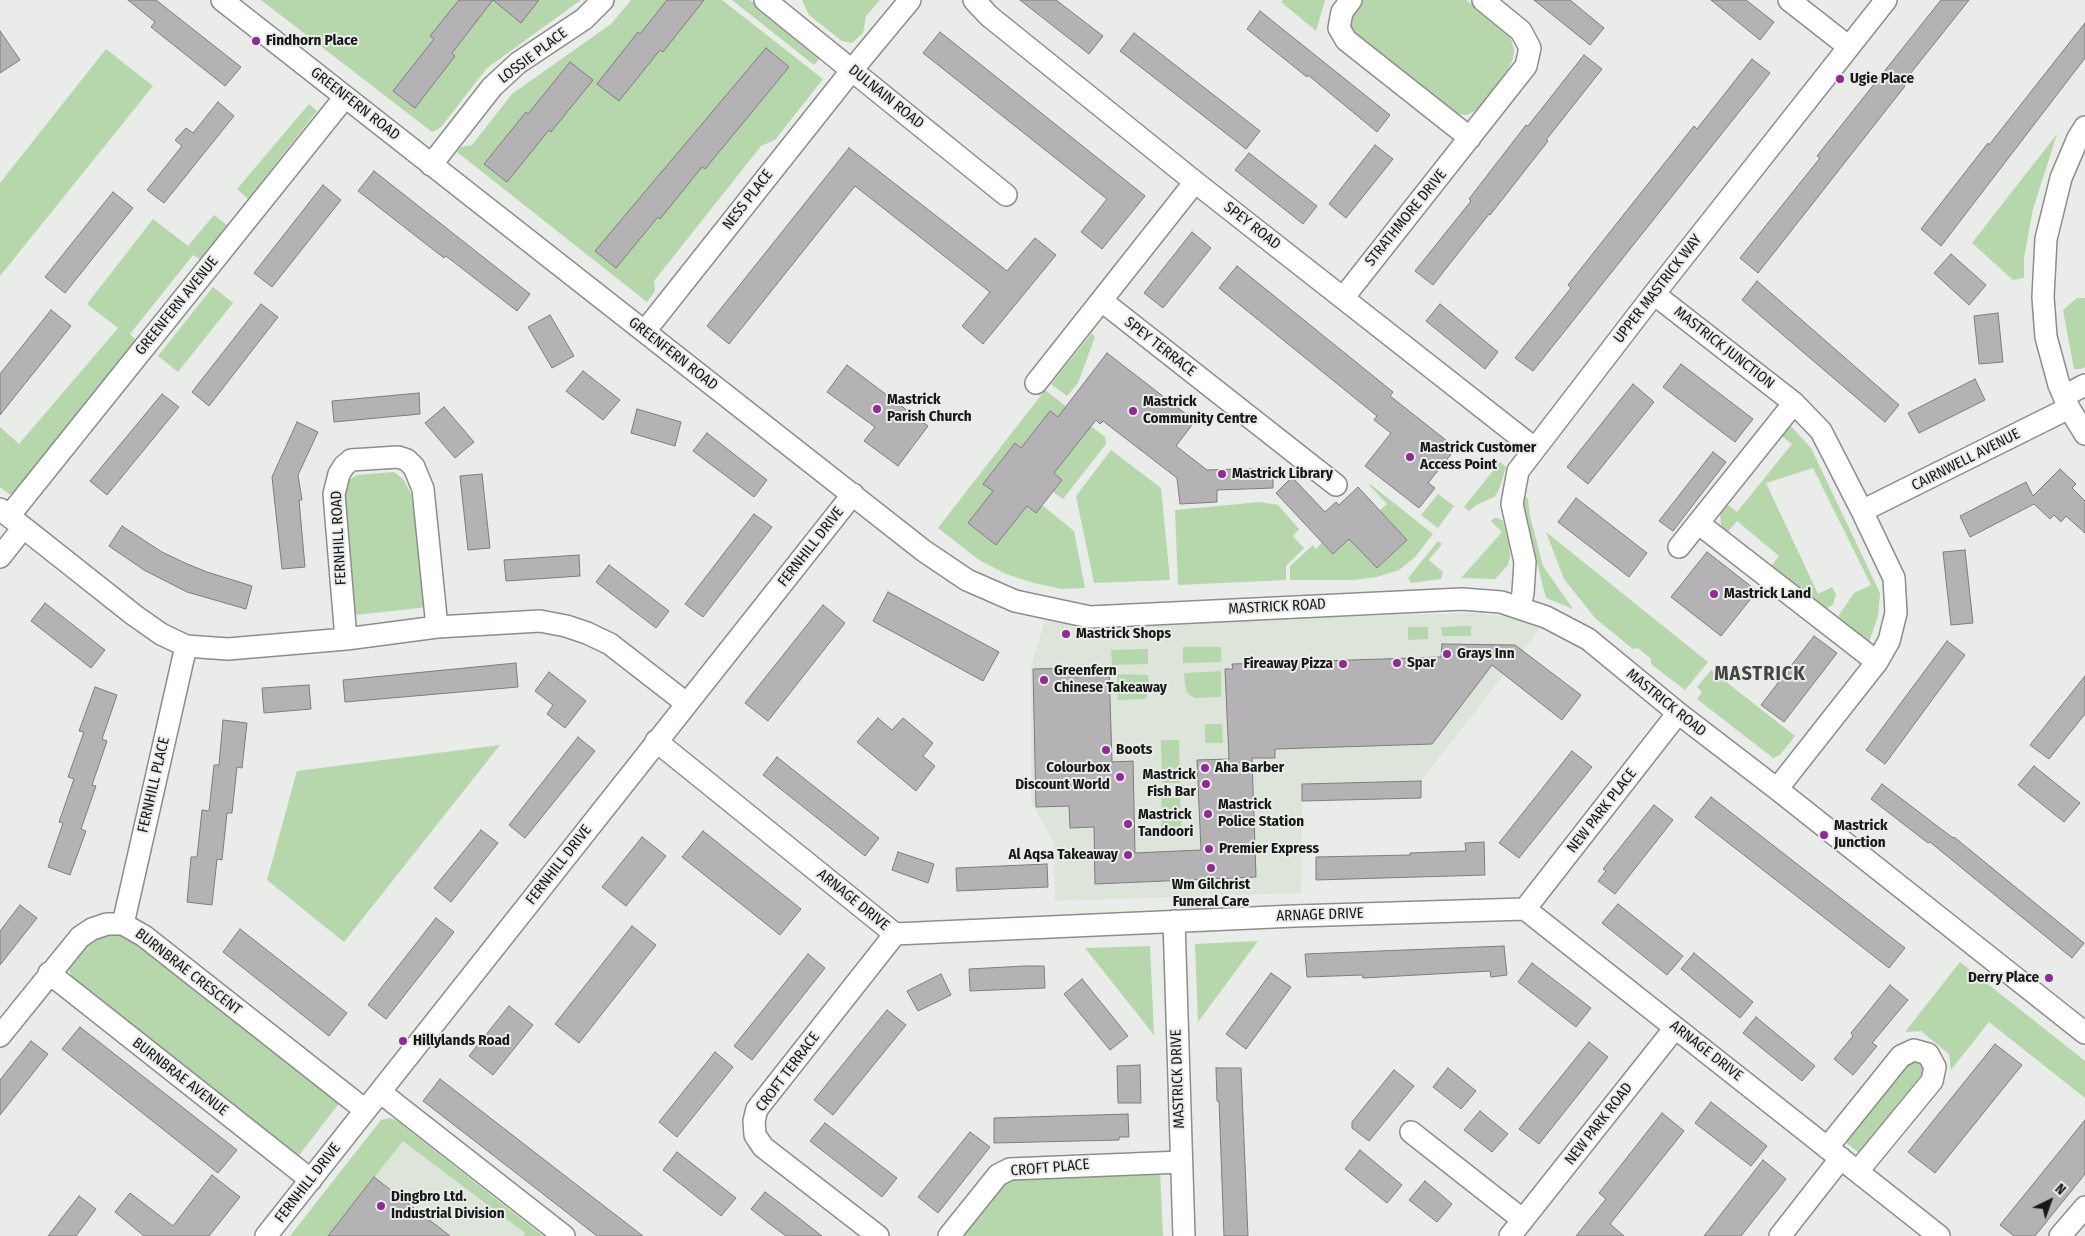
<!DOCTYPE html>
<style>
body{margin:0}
#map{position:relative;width:2085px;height:1236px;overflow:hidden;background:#e9ece9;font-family:"Fira Sans Condensed",sans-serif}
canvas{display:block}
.north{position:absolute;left:2025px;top:1176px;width:50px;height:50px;-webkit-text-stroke:4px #e9ece9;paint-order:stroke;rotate:42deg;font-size:14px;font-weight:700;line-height:20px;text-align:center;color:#171817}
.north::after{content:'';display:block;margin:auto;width:18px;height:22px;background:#171817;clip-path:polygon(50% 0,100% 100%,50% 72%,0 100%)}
</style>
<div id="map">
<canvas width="2085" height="1236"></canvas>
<div class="north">N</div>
</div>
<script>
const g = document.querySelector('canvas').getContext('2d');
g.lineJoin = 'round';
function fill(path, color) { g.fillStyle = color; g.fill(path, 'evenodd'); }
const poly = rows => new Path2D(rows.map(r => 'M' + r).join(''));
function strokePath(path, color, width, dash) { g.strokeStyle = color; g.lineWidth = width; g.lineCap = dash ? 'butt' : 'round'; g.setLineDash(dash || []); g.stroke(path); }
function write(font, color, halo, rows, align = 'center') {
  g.font = font + ' "Fira Sans Condensed",sans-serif'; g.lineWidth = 4; g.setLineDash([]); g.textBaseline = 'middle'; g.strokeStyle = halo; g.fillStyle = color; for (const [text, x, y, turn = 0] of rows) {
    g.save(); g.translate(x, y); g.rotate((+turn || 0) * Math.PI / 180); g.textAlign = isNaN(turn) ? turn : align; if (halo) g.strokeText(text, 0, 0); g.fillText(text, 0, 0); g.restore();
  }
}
fill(poly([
 [1473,613,1510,617,1540,628,1421,781,1302,784,1301,893,1055,901,1054,842,1031,802,1031,667,1045,620,1101,631,1126,630,1182,621],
 [410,1132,543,1236,328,1236]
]), '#dde5db');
fill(poly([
 [261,0,581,0,487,68,441,127,432,132],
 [631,0,722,0,823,79,775,140,761,146,654,281,655,291,647,302,457,152,461,147,472,145,512,94,611,24],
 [732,0,750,0,821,57,814,65],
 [802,0,880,0,866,16,863,33,852,43,842,41,809,15],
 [1283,0,1325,0,1316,31,1281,2],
 [1361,0,1466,0,1510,36,1514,49,1513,59,1508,69,1477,110,1467,115,1455,114,1355,34,1349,23,1352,11],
 [106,49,153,86,0,276,0,183],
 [309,104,317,111,248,199,237,189],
 [2057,134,2033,209,2024,258,2024,278,2013,280,1972,243],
 [214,215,227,225,201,260,193,255,130,334,137,341,19,494,9,494,0,487,0,427,19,444,118,328,87,304,153,219,188,246],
 [213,287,233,303,178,372,158,356],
 [2077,298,2085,298,2085,367,2081,369,2074,369,2063,310],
 [1092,333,1095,337,1078,383,1067,396,1051,384],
 [1045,390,1105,437,1106,444,1063,499,1053,492,1062,480,1054,473,1083,436,1050,411,1021,448,1015,443,983,484,993,491,968,523,996,545,1027,506,1042,505,1074,531,1085,588,1062,589,1034,583,1006,574,979,560,938,528],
 [1789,424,1811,448,1880,593,1878,616,1869,642,1860,639,1841,623,1839,615,1854,593,1871,585,1813,468,1766,483,1818,594,1832,587,1836,594,1833,605,1822,610,1769,569,1779,556,1737,521,1726,534,1721,525,1720,513,1724,502,1737,512,1792,444,1779,434],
 [1111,450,1161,488,1170,580,1094,583,1076,496],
 [1500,462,1506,467,1498,492,1494,497,1476,505,1469,511,1464,507],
 [394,472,404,480,411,494,428,607,355,615,342,494,346,482,357,475],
 [1370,484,1433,534,1415,557,1399,570,1377,577,1354,580,1290,580,1290,566,1313,545,1316,549,1322,542,1333,554,1363,526,1358,548,1377,568,1407,540,1380,510,1387,504,1369,485],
 [1438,494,1454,506,1438,528,1421,515],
 [1524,495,1528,499,1530,516,1543,566,1573,609,1546,598,1524,512],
 [1260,502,1278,505,1299,529,1293,536,1304,548,1286,566,1286,580,1178,585,1175,510],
 [1494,518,1498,518,1503,521,1509,545,1510,556,1508,565,1495,579,1461,578,1502,532,1491,521],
 [1546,532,1708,662,1685,690,1651,664,1651,659,1638,648,1633,649,1595,618,1564,579],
 [1438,541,1442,544,1429,560,1443,572,1441,579,1411,583,1408,578],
 [1471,626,1471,636,1442,636,1441,627],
 [1408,627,1428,627,1428,639,1408,640],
 [1183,647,1221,647,1221,662,1183,663],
 [1148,649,1148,664,1112,665,1111,650],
 [1711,670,1795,736,1780,755,1773,758,1697,699,1702,692,1697,687],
 [1221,671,1221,697,1196,698,1191,696,1186,691,1184,673],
 [1117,674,1148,675,1150,689,1145,699,1118,700],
 [1205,724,1222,724,1223,743,1205,743],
 [1161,740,1179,740,1180,783,1162,783],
 [500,745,344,942,267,880,297,771],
 [1161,796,1180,796,1182,837,1162,838],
 [108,933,125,935,139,943,340,1102,297,1158,75,982,67,967,84,944],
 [1258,941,1198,1022,1195,944],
 [1150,946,1154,1035,1085,948],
 [1960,962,2085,1061,2085,1098,1989,1022,1951,1070,1949,1054,1921,1031,1905,1032],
 [1919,1060,1923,1067,1922,1074,1859,1153,1843,1140,1905,1061],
 [390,1118,397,1121,543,1236,523,1236,525,1233,403,1141,328,1236,290,1236,381,1120],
 [1160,1172,1163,1236,960,1236,1004,1182,1014,1177]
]), '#b5d7ab');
const building = poly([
 [128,0,156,0,241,67,225,86,151,27,155,22,128,0],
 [459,0,539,0,521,23,493,0,452,53,455,56,415,108,393,91,434,39,430,36,459,0],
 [667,0,704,0,663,52,660,50,619,101,597,84,638,32,640,34,667,0],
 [1020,0,1056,0,1103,36,1089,54,1020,0],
 [1534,0,1570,0,1604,28,1590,45,1534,0],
 [1711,0,1746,0,1774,22,1760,40,1711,0],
 [1941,0,1969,0,1902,84,1905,86,1758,273,1740,258,1820,158,1817,156,1941,0],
 [1260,11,1390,115,1377,132,1308,75,1307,77,1247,29,1260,11],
 [2085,23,2085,58,1941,246,1921,229,1988,143,1989,145,2085,23],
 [0,31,20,60,0,73,0,31],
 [940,32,1145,196,1102,249,1081,232,1107,199,923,53,940,32],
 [1134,33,1260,131,1246,149,1120,51,1134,33],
 [766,48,789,67,705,169,702,167,660,219,658,217,616,268,595,251,766,48],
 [1584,55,1602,69,1546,140,1548,141,1490,215,1489,214,1433,285,1415,271,1471,201,1469,199,1526,125,1528,126,1584,55],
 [1752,59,1770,73,1533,371,1515,358,1571,288,1568,285,1606,237,1694,126,1697,129,1752,59],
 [570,62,593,80,551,132,549,130,507,182,484,164,526,112,528,114,570,62],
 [218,102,234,116,164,203,147,190,182,146,175,140,186,128,193,133,218,102],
 [1375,145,1393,159,1346,218,1329,204,1375,145],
 [849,148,1007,271,1035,238,1056,255,983,344,962,326,990,292,855,186,729,344,707,326,849,148],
 [1249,153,1317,206,1303,224,1235,170,1249,153],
 [374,171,530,294,517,311,446,256,444,258,358,191,374,171],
 [323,185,341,200,272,287,254,273,323,185],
 [113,192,133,208,65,293,45,277,113,192],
 [1192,232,1211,248,1163,308,1144,293,1192,232],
 [1951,254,1986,285,1969,305,1934,273,1951,254],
 [1237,266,1393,392,1390,396,1456,448,1428,483,1435,488,1419,508,1365,466,1391,433,1374,420,1377,416,1219,288,1237,266],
 [1757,281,1899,405,1885,422,1742,300,1757,281],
 [261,304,278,317,209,406,192,392,261,304],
 [1440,304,1498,352,1485,369,1426,321,1440,304],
 [51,310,71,326,0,415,0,374,51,310],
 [1998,313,2003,362,1979,364,1974,316,1998,313],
 [550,315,574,356,552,368,528,327,550,315],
 [1107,353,1195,421,1176,446,1207,470,1273,468,1273,488,1217,490,1217,502,1180,504,1177,478,1103,421,1100,424,1096,420,1054,473,1062,480,1036,513,1027,506,996,545,968,523,993,491,983,484,1015,443,1021,448,1050,411,1058,417,1107,353],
 [1681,364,1753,419,1735,442,1663,387,1681,364],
 [847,365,928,426,898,466,864,441,875,427,827,392,847,365],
 [583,371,620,400,603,420,566,391,583,371],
 [1975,379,1985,400,1919,433,1908,413,1975,379],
 [1633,384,1654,402,1588,484,1567,467,1633,384],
 [419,393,420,414,334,422,332,401,419,393],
 [162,394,179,407,107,495,90,481,162,394],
 [444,407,474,442,455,458,425,423,444,407],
 [637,409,681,422,675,446,631,433,637,409],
 [297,422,318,432,298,475,302,500,299,500,305,567,282,569,272,477,297,422],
 [707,433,767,480,754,497,693,451,707,433],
 [1713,452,1726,462,1673,531,1659,521,1713,452],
 [2060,469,2076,484,2072,488,2085,501,2085,533,2066,516,2061,522,2054,515,2050,519,2034,504,1970,537,1960,516,2026,482,2033,496,2060,469],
 [482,474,490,548,468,550,460,476,482,474],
 [1292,477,1325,512,1336,502,1339,505,1358,487,1407,540,1377,568,1349,539,1333,554,1276,493,1292,477],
 [1576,498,1647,553,1629,577,1558,522,1576,498],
 [754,514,772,527,703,617,685,604,754,514],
 [122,526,162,552,185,563,207,572,252,586,246,609,187,592,144,570,109,546,122,526],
 [1965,550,1973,623,1951,625,1943,552,1965,550],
 [1707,552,1757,591,1721,636,1671,597,1707,552],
 [579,555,580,576,506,581,504,560,579,555],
 [609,565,669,611,656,628,596,582,609,565],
 [888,592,999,652,983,681,873,621,888,592],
 [45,603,105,650,91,668,31,621,45,603],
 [823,605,845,623,768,721,745,703,823,605],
 [1814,636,1837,653,1784,722,1761,705,1814,636],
 [1947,641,1965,655,1885,764,1866,750,1947,641],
 [1442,644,1515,645,1581,695,1562,720,1492,665,1432,744,1275,749,1275,758,1252,758,1256,877,1095,884,1094,827,1070,828,1069,806,1036,807,1033,669,1109,667,1112,762,1133,761,1135,853,1201,850,1197,760,1229,759,1225,669,1233,669,1232,664,1441,657,1442,644],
 [516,663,518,687,345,702,343,680,516,663],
 [549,672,586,701,565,728,547,714,553,705,535,691,549,672],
 [2085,676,2085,714,2049,759,2030,745,2085,676],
 [309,685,311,709,264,713,262,688,309,685],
 [95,687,117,695,102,739,107,741,92,785,96,786,81,829,86,831,70,875,48,867,63,823,59,822,74,779,68,777,84,732,79,731,95,687],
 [878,718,892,730,903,718,933,743,923,756,935,766,916,791,857,742,878,718],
 [223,720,247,723,242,768,237,767,232,813,227,813,222,860,217,859,212,905,187,902,191,857,197,857,202,810,209,811,214,765,219,765,223,720],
 [578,737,595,751,525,838,509,825,578,737],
 [1572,751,1592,767,1519,858,1499,843,1572,751],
 [777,757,879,838,865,856,763,775,777,757],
 [2034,766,2080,803,2064,822,2018,785,2034,766],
 [1421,781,1421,798,1302,801,1302,784,1421,781],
 [1882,784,1953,838,1954,837,2084,943,2072,958,1930,842,1928,843,1871,799,1882,784],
 [1711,797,1905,948,1889,968,1695,817,1711,797],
 [1654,805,1673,820,1615,894,1598,881,1606,871,1603,869,1654,805],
 [481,830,498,843,451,902,434,888,481,830],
 [703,831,801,909,780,935,682,857,703,831],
 [642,837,666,856,626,906,602,887,642,837],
 [1484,842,1485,875,1316,880,1316,857,1410,855,1410,853,1466,851,1465,843,1484,842],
 [898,852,934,864,928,883,892,870,898,852],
 [1047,864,1048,887,957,891,956,868,1047,864],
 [1618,904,1683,956,1667,975,1602,923,1618,904],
 [20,905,37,918,0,965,0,931,20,905],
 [436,918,454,932,386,1019,368,1005,436,918],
 [632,926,656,945,579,1043,555,1024,632,926],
 [240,929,347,1013,329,1036,223,952,240,929],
 [1504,946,1507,975,1491,977,1490,971,1363,978,1362,975,1307,977,1305,954,1504,946],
 [1694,953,1753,1002,1740,1018,1681,969,1694,953],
 [808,954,825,968,752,1060,734,1046,808,954],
 [1532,963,1591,1008,1576,1027,1518,982,1532,963],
 [1025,966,1044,966,1045,988,970,991,969,969,1025,966],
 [1271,973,1291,987,1246,1049,1226,1034,1271,973],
 [941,974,951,995,918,1011,907,991,941,974],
 [1082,979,1128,1036,1110,1050,1064,994,1082,979],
 [1890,985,1908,1000,1872,1043,1877,1046,1853,1075,1834,1059,1853,1036,1851,1033,1890,985],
 [509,1006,533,1025,493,1075,469,1056,509,1006],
 [887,1010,906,1025,833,1115,814,1100,887,1010],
 [1756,1017,1815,1066,1802,1081,1743,1033,1756,1017],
 [80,1027,237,1150,218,1173,62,1049,80,1027],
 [31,1041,48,1054,0,1115,0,1080,31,1041],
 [1589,1042,1608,1057,1539,1144,1519,1129,1589,1042],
 [1995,1044,2022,1065,1935,1173,1908,1152,1995,1044],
 [715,1052,733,1067,677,1137,659,1122,715,1052],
 [1140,1065,1141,1103,1118,1103,1117,1066,1140,1065],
 [1216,1068,1241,1068,1248,1236,1224,1236,1219,1101,1217,1101,1216,1068],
 [1448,1068,1476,1091,1461,1109,1433,1087,1448,1068],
 [1394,1070,1414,1086,1369,1141,1352,1128,1352,1122,1394,1070],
 [440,1079,595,1199,643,1236,597,1236,520,1176,423,1101,440,1079],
 [1711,1102,1767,1146,1751,1166,1695,1123,1711,1102],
 [1480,1111,1508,1134,1492,1152,1464,1130,1480,1111],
 [1662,1113,1684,1131,1610,1224,1624,1236,1576,1236,1606,1199,1599,1193,1662,1113],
 [1128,1114,1129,1137,1119,1137,1119,1140,994,1143,994,1118,1128,1114],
 [2085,1120,2085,1174,2035,1236,2014,1236,2000,1225,2085,1120],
 [825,1123,897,1178,882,1197,810,1141,825,1123],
 [970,1132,990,1147,938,1213,918,1197,970,1132],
 [1360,1150,1402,1185,1387,1203,1345,1169,1360,1150],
 [677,1152,736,1198,721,1216,663,1170,677,1152],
 [1763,1160,1786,1179,1741,1236,1704,1236,1763,1160],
 [212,1175,240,1197,209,1236,144,1236,115,1212,130,1193,173,1226,212,1175],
 [374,1177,450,1236,328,1236,374,1177],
 [1425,1181,1452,1204,1437,1222,1409,1200,1425,1181],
 [765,1192,781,1204,822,1236,786,1236,767,1222,751,1209,765,1192],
 [79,1196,96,1209,76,1236,48,1236,79,1196]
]);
fill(building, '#b5b2b5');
strokePath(building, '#7f7c7f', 1);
const minor = poly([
 [222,0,924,551,967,580,1015,601,1090,617,1462,599,1501,602,1546,617,1588,639,1678,713,1777,789,2085,1033],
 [765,0,1006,195],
 [974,0,989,16,1195,182,1534,448],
 [1351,0,1342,12,1339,28,1346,40,1470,138],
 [1789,0,1849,47],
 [2085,127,2078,138,2061,178,2046,239,2043,297,2046,337,2059,385,2069,408,2085,434],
 [431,165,492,87,518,63,584,19,603,0],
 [1654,294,1794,403,1821,431,1862,511,1894,578,1896,613,1889,641,1877,662,1777,789],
 [1343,298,1526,66,1530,48,1521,31,1483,0],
 [1102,301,1336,485],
 [645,331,852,70,910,0],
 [1036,383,1195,182],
 [2064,396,2085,385],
 [0,509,134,615,161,634,186,646,228,649,346,639,437,627,540,621,566,626,587,633,610,644,686,703],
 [1862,511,2069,408],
 [9,516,345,97],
 [1698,523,1877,662],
 [1679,547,1794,403],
 [0,557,23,528],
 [1520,607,1523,593,1525,562,1512,504,1518,471,1654,294,1886,0],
 [346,639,334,494,339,474,344,466,351,460,398,457,407,460,414,467,423,489,437,627],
 [656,741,895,934,1295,916,1525,909,1939,1236],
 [1525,909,1678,713],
 [1174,921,1184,1236],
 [123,924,186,646],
 [49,973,311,1180],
 [0,1036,80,937,92,929,107,924,123,924,144,936,365,1110],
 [380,1092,564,1236],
 [1411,1132,1523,1220],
 [1827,1148,1901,1056,1914,1050,1928,1054,1935,1067,1932,1081,1858,1171],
 [266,1236,853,494],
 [878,1236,763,1147,755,1135,754,1121,757,1109,895,934],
 [949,1236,998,1175,1010,1169,1181,1162],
 [1510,1236,1675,1028],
 [1780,1236,1841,1158],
 [2060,1236,2085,1207]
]);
strokePath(minor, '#8c8e8b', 24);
strokePath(minor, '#fff', 21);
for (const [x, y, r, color] of [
 [256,41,5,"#8f2b92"],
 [1840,79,5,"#8f2b92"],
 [877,409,5,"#8f2b92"],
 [1133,411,5,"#8f2b92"],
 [1410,457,5,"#8f2b92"],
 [1222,474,5,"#8f2b92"],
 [1714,594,5,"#8f2b92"],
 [1066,634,5,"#8f2b92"],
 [1447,654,5,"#8f2b92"],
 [1397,663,5,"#8f2b92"],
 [1343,664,5,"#8f2b92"],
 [1044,680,5,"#8f2b92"],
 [1106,750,5,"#8f2b92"],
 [1205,768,5,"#8f2b92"],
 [1120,777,5,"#8f2b92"],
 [1206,784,5,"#8f2b92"],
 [1208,814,5,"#8f2b92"],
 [1128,824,5,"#8f2b92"],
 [1824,835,5,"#8f2b92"],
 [1209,849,5,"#8f2b92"],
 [1128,855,5,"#8f2b92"],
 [1211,868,5,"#8f2b92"],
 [2049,978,5,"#8f2b92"],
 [403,1041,5,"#8f2b92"],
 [381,1206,5,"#8f2b92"]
]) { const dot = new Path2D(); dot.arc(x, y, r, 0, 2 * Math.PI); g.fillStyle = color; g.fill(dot); strokePath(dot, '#e9ece9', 2); }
write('bold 15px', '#171817', '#e9ece9', [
 ["Findhorn Place",266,41],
 ["Ugie Place",1850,79],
 ["Mastrick",887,400],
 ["Parish Church",887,417],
 ["Mastrick",1143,402],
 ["Community Centre",1143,419],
 ["Mastrick Customer",1420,448],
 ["Access Point",1420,465],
 ["Mastrick Library",1232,474],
 ["Mastrick Land",1724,594],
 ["Mastrick Shops",1076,634],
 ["Grays Inn",1457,654],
 ["Spar",1407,663],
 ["Fireaway Pizza",1333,664,"right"],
 ["Greenfern",1054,671],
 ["Chinese Takeaway",1054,688],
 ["Boots",1116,750],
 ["Colourbox",1110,768,"right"],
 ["Discount World",1110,785,"right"],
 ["Aha Barber",1215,768],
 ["Mastrick",1196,775,"right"],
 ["Fish Bar",1196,792,"right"],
 ["Mastrick",1218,805],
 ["Police Station",1218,822],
 ["Mastrick",1138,815],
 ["Tandoori",1138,832],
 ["Mastrick",1834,826],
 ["Junction",1834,843],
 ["Premier Express",1219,849],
 ["Al Aqsa Takeaway",1118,855,"right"],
 ["Wm Gilchrist",1211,885,"center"],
 ["Funeral Care",1211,902,"center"],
 ["Derry Place",2039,978,"right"],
 ["Hillylands Road",413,1041],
 ["Dingbro Ltd.",391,1197],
 ["Industrial Division",391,1214]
], 'left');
write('15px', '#171817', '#e9ece9', [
 ["LOSSIE PLACE",533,56,-37],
 ["DULNAIN ROAD",886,97,39],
 ["GREENFERN ROAD",355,104,38],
 ["NESS PLACE",748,200,-52],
 ["STRATHMORE DRIVE",1406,218,-51],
 ["SPEY ROAD",1252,226,38],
 ["UPPER MASTRICK WAY",1658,289,-52],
 ["GREENFERN AVENUE",177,306,-51],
 ["SPEY TERRACE",1160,347,38],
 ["MASTRICK JUNCTION",1724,348,38],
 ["GREENFERN ROAD",673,354,38],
 ["CAIRNWELL AVENUE",1966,460,-27],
 ["FERNHILL ROAD",339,538,-93],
 ["FERNHILL DRIVE",811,547,-52],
 ["MASTRICK ROAD",1277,607,-3],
 ["MASTRICK ROAD",1666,703,39],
 ["FERNHILL PLACE",154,785,-77],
 ["NEW PARK PLACE",1602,811,-52],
 ["FERNHILL DRIVE",559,865,-52],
 ["ARNAGE DRIVE",853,900,39],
 ["ARNAGE DRIVE",1320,915,-2],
 ["BURNBRAE CRESCENT",188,972,38],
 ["ARNAGE DRIVE",1706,1051,38],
 ["CROFT TERRACE",788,1072,-53],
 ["BURNBRAE AVENUE",180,1077,38],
 ["MASTRICK DRIVE",1178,1079,-92],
 ["NEW PARK ROAD",1599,1124,-52],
 ["CROFT PLACE",1050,1168,-5],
 ["FERNHILL DRIVE",308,1183,-52]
]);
g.letterSpacing = '1px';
write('bold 20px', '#434542', '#e9ece9', [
 ["MASTRICK",1760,674]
]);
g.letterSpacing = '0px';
</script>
